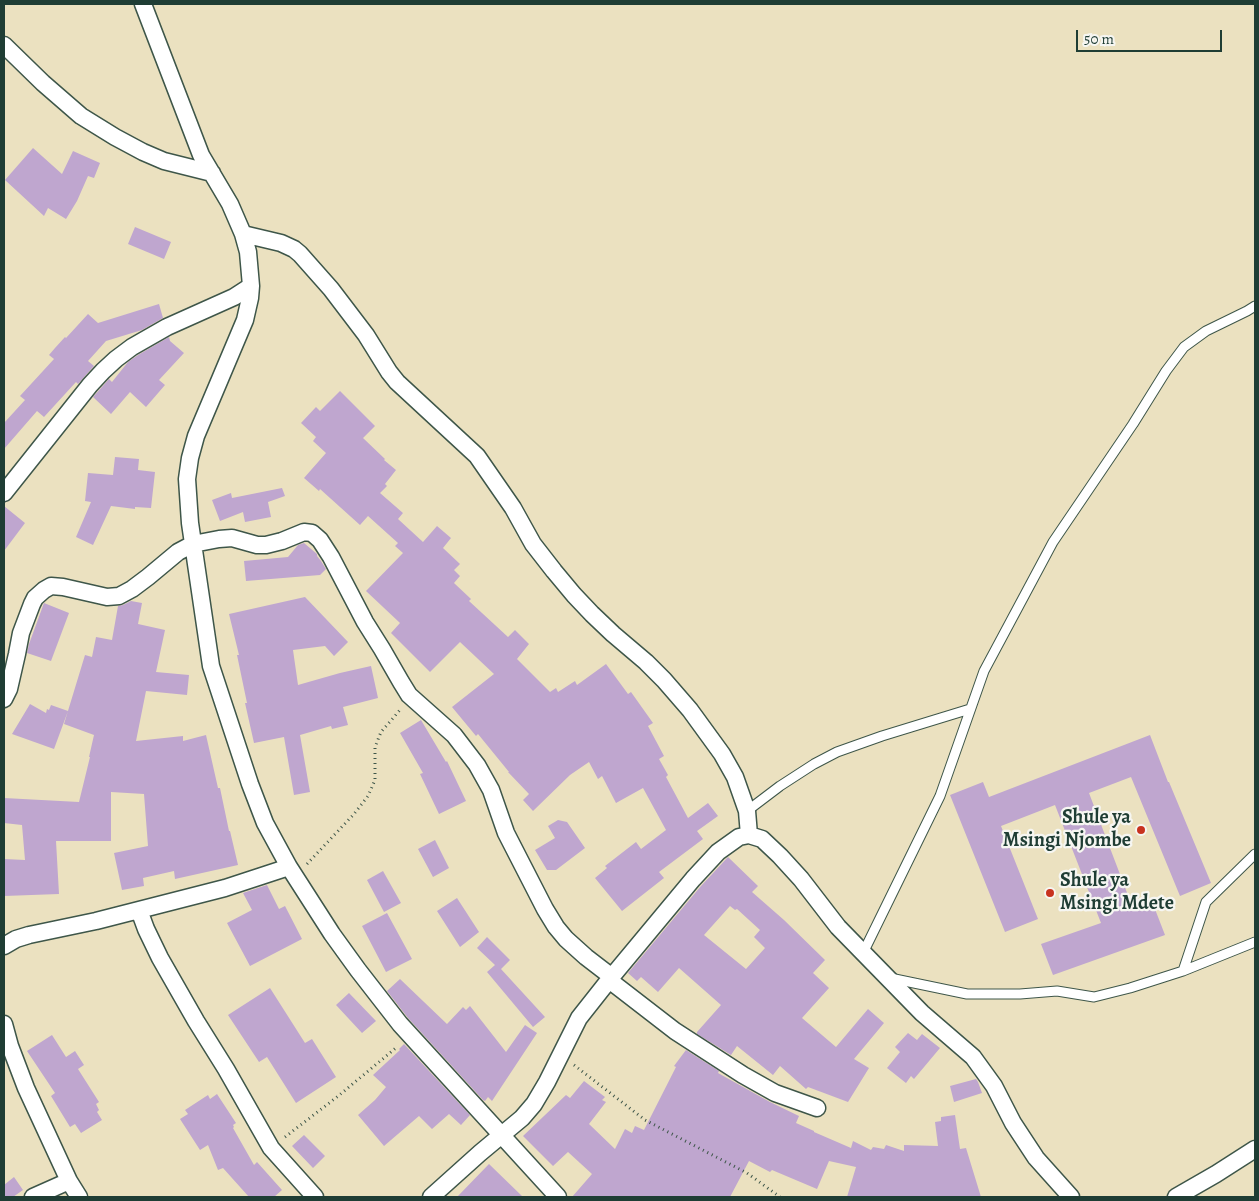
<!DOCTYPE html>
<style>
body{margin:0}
#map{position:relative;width:1259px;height:1201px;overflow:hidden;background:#ebe1c0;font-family:Alegreya,serif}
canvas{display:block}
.frame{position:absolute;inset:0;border:5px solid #1f3d34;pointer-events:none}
.scale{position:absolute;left:1076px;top:30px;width:146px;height:22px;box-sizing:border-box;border:2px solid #1f3d34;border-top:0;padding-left:6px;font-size:15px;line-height:18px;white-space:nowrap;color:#1f3d34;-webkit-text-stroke:4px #f6f6f2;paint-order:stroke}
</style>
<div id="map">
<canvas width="1259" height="1201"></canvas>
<div class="frame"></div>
<div class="scale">50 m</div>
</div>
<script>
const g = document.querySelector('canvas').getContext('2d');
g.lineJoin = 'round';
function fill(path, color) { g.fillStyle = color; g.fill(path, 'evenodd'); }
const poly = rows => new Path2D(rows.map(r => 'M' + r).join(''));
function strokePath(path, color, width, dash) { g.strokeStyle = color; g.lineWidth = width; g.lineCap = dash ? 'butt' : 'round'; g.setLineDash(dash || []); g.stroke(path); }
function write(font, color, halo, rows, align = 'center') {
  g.font = font + ' Alegreya,serif'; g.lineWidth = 4.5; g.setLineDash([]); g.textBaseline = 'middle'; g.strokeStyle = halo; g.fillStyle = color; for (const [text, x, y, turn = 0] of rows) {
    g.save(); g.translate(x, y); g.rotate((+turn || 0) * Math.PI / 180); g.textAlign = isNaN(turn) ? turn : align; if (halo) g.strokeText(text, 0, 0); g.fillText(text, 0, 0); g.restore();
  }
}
fill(poly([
 [33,148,62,174,73,151,100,163,94,178,88,176,77,201,66,219,48,208,44,216,5,180],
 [135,227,171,242,164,259,128,244],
 [159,304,163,318,142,330,106,341,88,361,94,366,78,384,76,382,44,417,37,411,4,449,4,423,25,400,20,396,54,359,49,355,55,348,65,337,66,338,88,314,98,323],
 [169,337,170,341,184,353,159,380,165,385,146,407,130,392,111,414,93,397,109,379,112,382,128,362,138,355],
 [340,391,375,426,363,438,385,459,384,460,396,470,385,484,387,486,380,493,403,513,398,519,423,542,437,526,451,538,443,548,460,564,454,570,460,576,454,583,471,599,469,601,508,637,515,630,529,644,517,659,550,692,556,688,558,692,575,681,577,685,606,664,628,694,631,692,653,723,648,726,664,756,659,759,668,775,666,777,688,818,708,803,718,816,697,831,703,839,659,872,664,878,622,911,595,878,607,868,605,866,636,842,641,849,666,830,643,788,616,803,602,776,598,779,589,762,570,775,533,811,523,800,529,794,508,772,509,772,478,734,476,736,452,707,494,674,460,642,430,672,391,633,400,623,366,591,403,553,395,546,398,543,368,516,360,525,320,489,319,491,304,478,326,453,313,441,316,437,301,423,316,407,320,411],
 [115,457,139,459,138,470,155,472,151,508,135,507,135,509,111,506,93,545,76,537,91,502,85,501,88,473,113,475],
 [282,488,285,496,268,502,271,517,245,522,243,512,220,521,212,500,231,493,232,498],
 [4,506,25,523,4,551],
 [304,543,317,554,317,556,321,561,326,569,320,575,246,581,244,561,288,557,298,545],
 [305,597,348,642,334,656,325,646,293,650,298,685,340,673,371,666,378,698,343,707,348,725,332,729,331,726,300,735,310,792,294,795,284,737,254,743,245,703,247,703,237,655,239,655,229,614],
 [131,601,142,603,138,624,165,630,156,672,189,675,187,695,146,691,136,741,183,736,183,741,206,735,218,788,220,788,229,831,230,831,238,865,175,879,174,871,143,878,144,886,122,890,114,853,148,846,144,794,111,792,111,841,56,841,59,894,4,896,4,859,25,860,22,825,4,823,4,798,79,802,90,757,89,757,94,735,64,724,85,655,92,657,96,637,112,640,118,606,123,605],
 [44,603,69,613,51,661,27,653,29,644],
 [30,704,46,713,47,709,49,710,51,705,68,711,54,749,12,734],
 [421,720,446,762,447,761,466,801,439,814,420,774,423,773,400,733],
 [1150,735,1168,782,1169,782,1211,883,1180,896,1131,777,1089,793,1134,911,1153,904,1165,935,1053,975,1041,944,1101,923,1055,805,1001,826,1038,919,1005,932,950,795,983,782,989,797],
 [558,820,567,822,585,848,556,870,547,870,535,850,555,838,548,826],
 [435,840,449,868,433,877,418,849],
 [728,857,758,886,752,892,784,920,825,960,813,973,829,988,802,1018,836,1047,868,1009,884,1023,854,1059,869,1068,848,1102,808,1087,806,1089,780,1066,773,1075,737,1046,731,1055,697,1034,697,1032,721,1005,679,968,658,992,641,977,637,981,628,973,701,886],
 [730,906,735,910,737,909,760,930,754,937,765,948,746,969,704,935],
 [383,871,401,903,384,912,367,880],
 [267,885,279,909,285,906,302,939,250,966,227,923,252,910,243,893],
 [457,898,479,932,460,947,437,911],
 [387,913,412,959,386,972,362,926],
 [487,937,510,960,501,969,545,1017,533,1027,487,972,495,965,477,948],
 [400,979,447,1024,463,1007,466,1010,470,1006,506,1052,525,1025,537,1033,492,1101,488,1097,485,1101,483,1100,408,1018,387,991],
 [270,988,305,1043,312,1039,336,1077,296,1103,267,1057,259,1062,228,1015],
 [349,993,376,1021,362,1033,336,1005],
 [908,1033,917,1040,922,1034,940,1048,914,1079,911,1076,906,1083,887,1068,900,1052,895,1047],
 [52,1035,66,1057,75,1051,84,1065,78,1069,99,1102,96,1104,99,1110,97,1112,102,1120,81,1133,75,1124,70,1127,51,1096,55,1093,27,1051],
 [404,1044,470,1115,461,1125,449,1114,432,1129,419,1116,384,1146,358,1115,375,1100,386,1087,373,1075,400,1050,399,1049],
 [686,1050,719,1071,718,1073,770,1102,799,1116,796,1123,814,1131,814,1132,851,1148,853,1141,871,1150,873,1147,884,1149,886,1145,904,1151,904,1145,938,1146,935,1122,941,1121,941,1117,955,1115,960,1149,966,1148,981,1197,847,1197,856,1167,829,1161,817,1189,772,1170,770,1172,749,1161,730,1197,572,1197,592,1174,568,1152,553,1166,523,1136,566,1095,570,1098,584,1081,605,1097,602,1100,606,1102,589,1124,615,1149,625,1129,632,1133,635,1126,644,1130,676,1067,674,1066],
 [976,1079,978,1082,982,1093,954,1102,950,1086],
 [217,1094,236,1123,233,1125,234,1127,233,1128,254,1165,257,1162,282,1190,274,1197,249,1197,223,1168,218,1170,208,1145,200,1150,180,1119,188,1114,185,1110,208,1095,210,1099],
 [304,1135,325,1156,313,1168,292,1146],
 [489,1164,523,1197,457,1197],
 [14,1177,23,1190,13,1197,4,1197,4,1185]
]), '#bfa6cf');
const lane = poly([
 [747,811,780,786,814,764,837,752,882,736,970,709],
 [863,953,940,796,984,671,1053,542,1133,424,1166,371,1184,347,1206,331,1247,311,1255,306],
 [1183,971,1255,942],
 [890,978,967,994,1020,994,1057,991,1094,997,1130,988,1183,971,1206,902,1255,854]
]);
const street = poly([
 [143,4,201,155,230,204,243,234,248,252,251,286,250,298,245,320,196,436,190,458,187,479,190,523,211,666,250,784,265,823,289,867,332,934,358,970,400,1024,558,1197],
 [4,45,43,83,81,116,115,137,143,152,164,161,212,173],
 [243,234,281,243,294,249,300,254,331,289,366,335,389,372,397,382,477,456,513,508,533,544,554,571,574,595,592,614,613,634,646,662,664,680,690,710,722,754,735,777,747,811,749,835],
 [4,493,90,385,103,371,116,359,132,347,167,327,234,297,251,286],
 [4,699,9,689,17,654,21,633,32,604,35,598,44,590,51,586,63,587,107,597,119,596,132,589,148,577,178,552,193,544,219,539,232,538,257,545,266,545,282,541,304,532,312,533,320,540,331,557,365,622,382,649,401,682,409,695,454,735,477,765,491,790,506,833,545,909,556,927,566,939,586,957,612,977],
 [139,910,146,929,160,958,196,1021,226,1069,271,1148,315,1197],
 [4,946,16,939,29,935,96,921,225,888,289,867],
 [609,980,675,1031,743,1075,775,1093,817,1108],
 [4,1024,10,1046,26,1088,69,1181,79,1197],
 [33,1197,69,1181],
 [431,1197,480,1153,522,1118,534,1104,547,1082,579,1018,609,980,693,879,718,852,739,837,749,835,762,839,780,856,801,879,838,927,922,1013,973,1057,994,1086,1013,1123,1036,1158,1071,1197],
 [1176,1197,1216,1174,1255,1149]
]);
strokePath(lane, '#3e5649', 11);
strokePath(street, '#3e5649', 19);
strokePath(poly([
 [307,864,354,814,368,796,375,780,375,747,381,732,400,710],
 [574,1065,645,1120,747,1173,780,1197],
 [285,1137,337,1097,397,1047]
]), '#3e5649', 3, [1, 4]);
strokePath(lane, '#fff', 9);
strokePath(street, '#fff', 16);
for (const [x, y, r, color] of [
 [1141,830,5,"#c8321e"],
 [1050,893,5,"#c8321e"]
]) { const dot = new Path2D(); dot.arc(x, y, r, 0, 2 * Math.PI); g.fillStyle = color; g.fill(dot); strokePath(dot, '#f6f6f2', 2); }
write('bold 20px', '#1f3d34', '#f6f6f2', [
 ["Shule ya",1131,818],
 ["Msingi Njombe",1131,841],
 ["Shule ya",1060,881,"left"],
 ["Msingi Mdete",1060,904,"left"]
], 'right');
</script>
